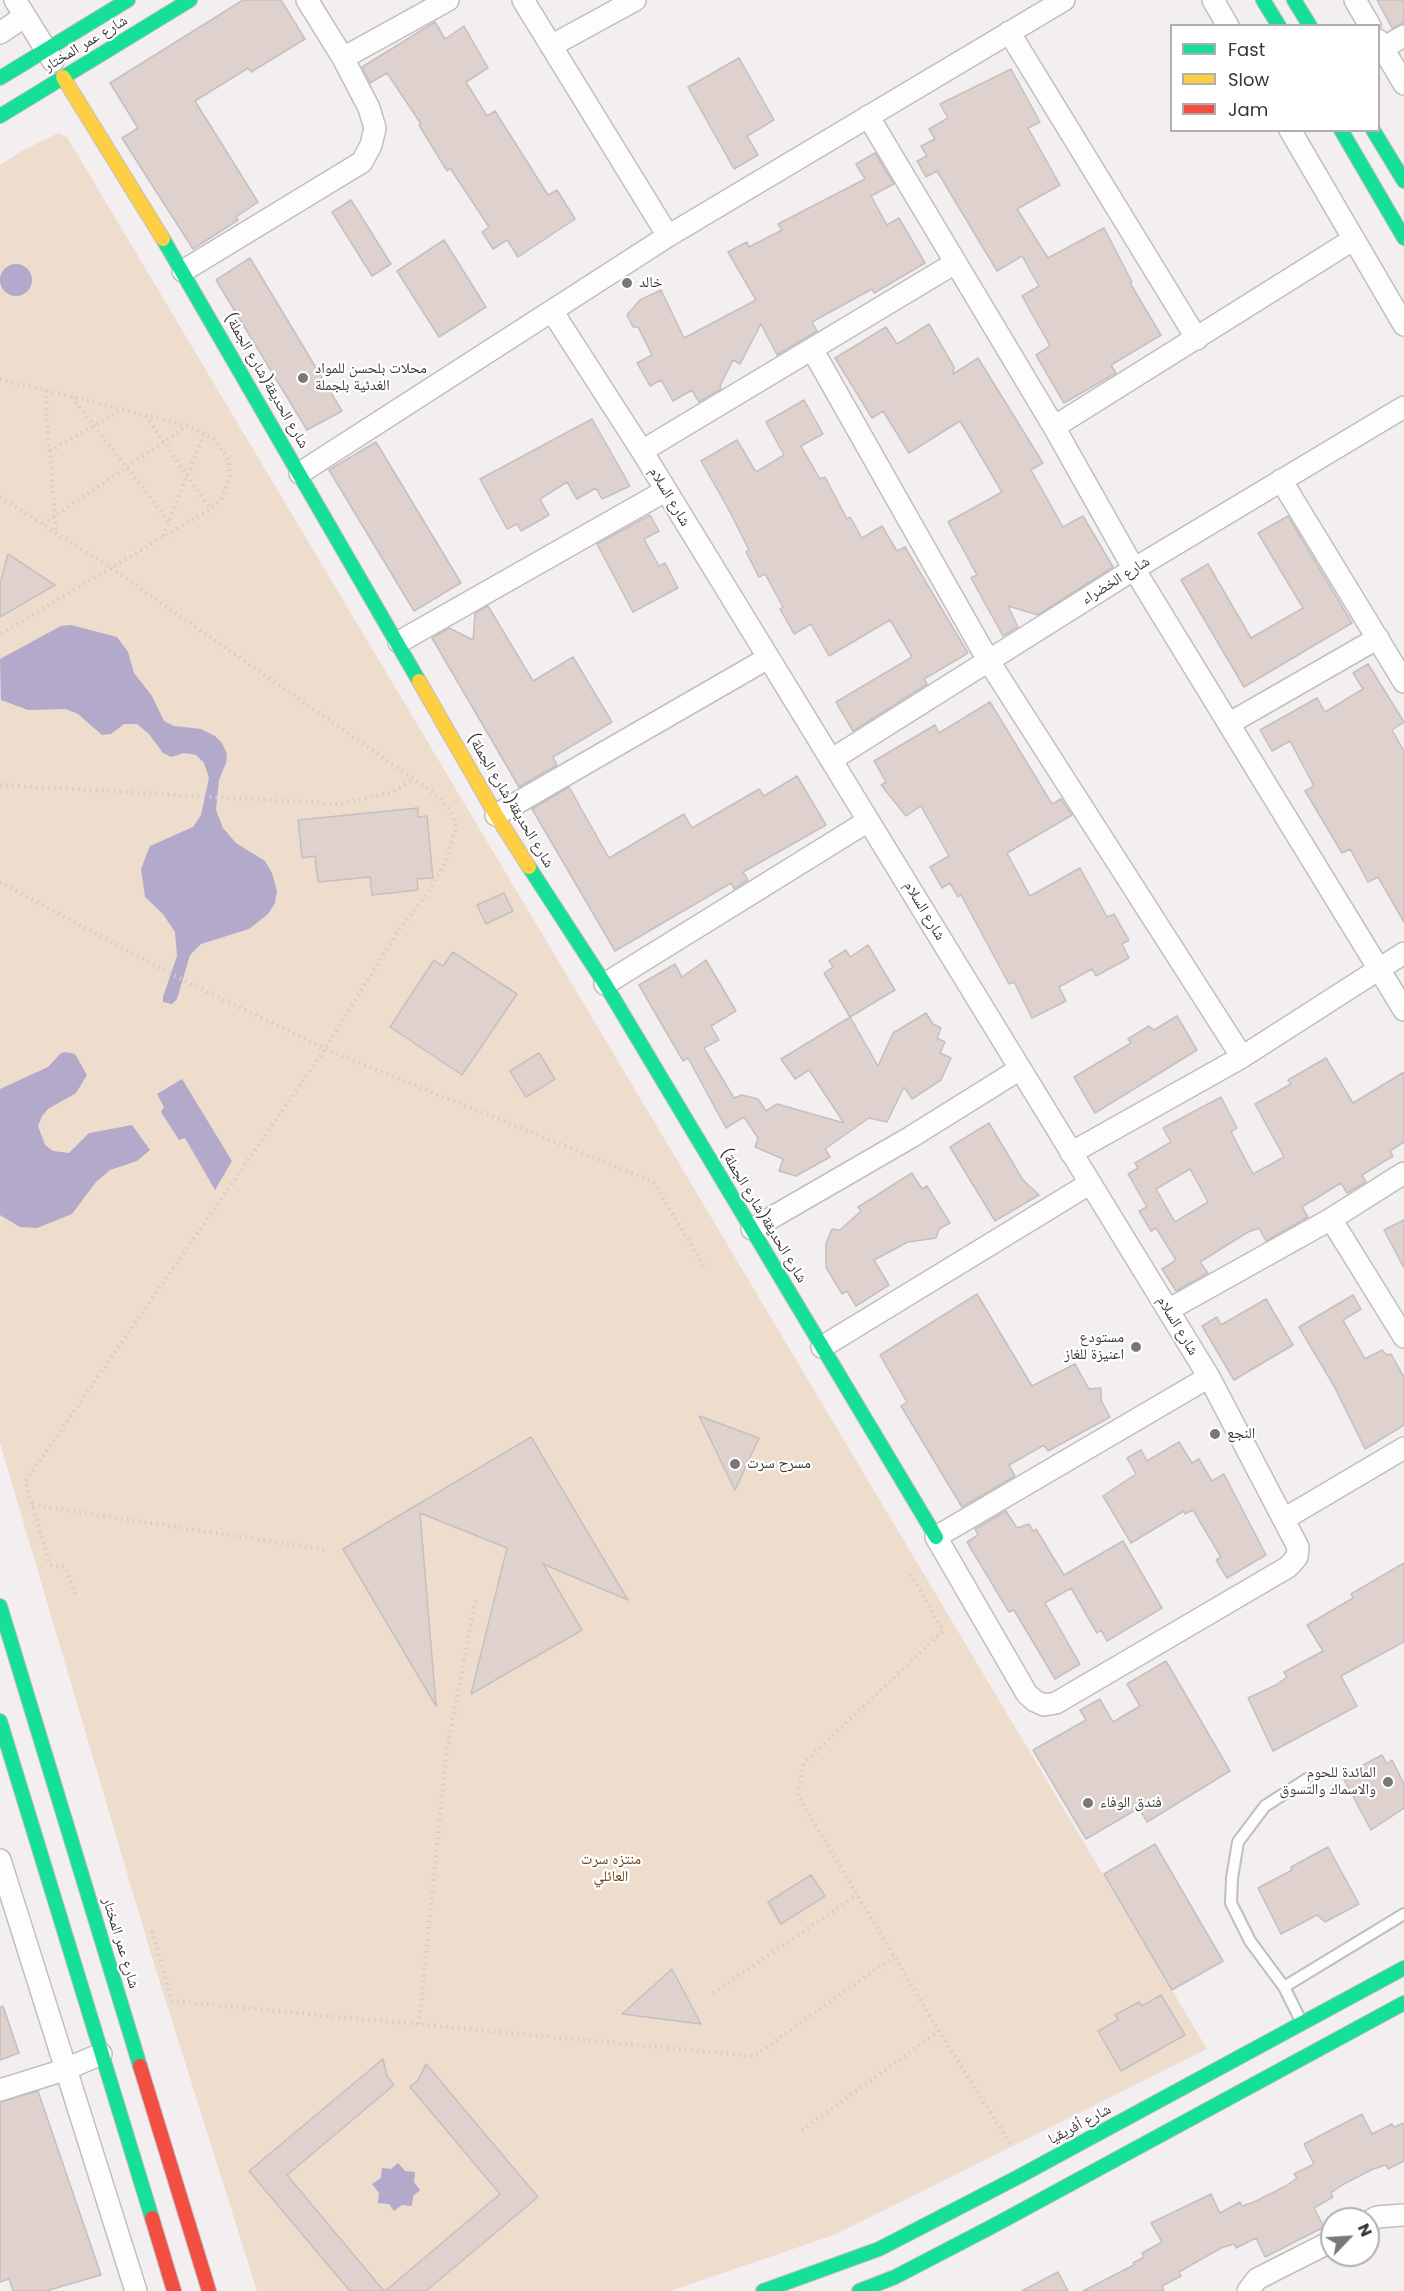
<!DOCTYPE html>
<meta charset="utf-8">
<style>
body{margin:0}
#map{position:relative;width:1404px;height:2291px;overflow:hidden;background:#f3eff0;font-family:Poppins,sans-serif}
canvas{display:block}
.legend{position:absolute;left:1170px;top:24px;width:210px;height:108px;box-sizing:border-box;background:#fff;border:2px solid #b0afaf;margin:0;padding:8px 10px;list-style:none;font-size:18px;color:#393636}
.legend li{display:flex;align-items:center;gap:12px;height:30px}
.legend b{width:30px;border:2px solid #b0afaf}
.north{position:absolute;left:1320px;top:2207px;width:60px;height:60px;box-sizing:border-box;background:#fff;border:2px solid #b0afaf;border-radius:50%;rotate:65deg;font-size:16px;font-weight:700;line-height:24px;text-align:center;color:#393636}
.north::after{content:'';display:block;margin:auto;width:21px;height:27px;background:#7a7777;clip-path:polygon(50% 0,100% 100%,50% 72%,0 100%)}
</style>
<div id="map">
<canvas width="1404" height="2291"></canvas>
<ul class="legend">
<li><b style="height:8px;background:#16e098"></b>Fast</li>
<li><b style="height:8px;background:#ffcf43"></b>Slow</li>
<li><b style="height:8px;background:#f24e42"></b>Jam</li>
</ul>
<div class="north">N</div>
</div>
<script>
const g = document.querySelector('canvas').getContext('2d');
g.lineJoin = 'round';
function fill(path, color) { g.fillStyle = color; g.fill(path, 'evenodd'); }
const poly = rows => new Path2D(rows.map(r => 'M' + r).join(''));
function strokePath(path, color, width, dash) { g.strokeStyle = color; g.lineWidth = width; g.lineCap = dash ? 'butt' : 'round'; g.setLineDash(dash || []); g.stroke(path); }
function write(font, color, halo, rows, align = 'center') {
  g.font = font + ' Poppins,"Noto Naskh Arabic",sans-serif'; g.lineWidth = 4.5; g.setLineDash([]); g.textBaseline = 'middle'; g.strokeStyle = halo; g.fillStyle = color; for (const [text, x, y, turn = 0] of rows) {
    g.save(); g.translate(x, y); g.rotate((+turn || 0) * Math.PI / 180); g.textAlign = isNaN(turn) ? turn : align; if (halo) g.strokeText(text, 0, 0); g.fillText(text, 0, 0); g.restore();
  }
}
fill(poly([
 [59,133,67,137,1207,2049,834,2235,670,2291,257,2291,151,1954,0,1443,0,165,23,150]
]), '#eedccd');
fill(poly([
 '0 280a16 16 0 1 1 32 0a16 16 0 1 1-32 0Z',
 [71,625,117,637,128,652,134,673,152,696,164,721,174,726,201,729,215,736,222,743,227,754,226,763,219,780,216,810,223,828,236,843,265,861,272,873,277,891,275,903,268,914,249,929,201,944,190,955,177,999,172,1004,163,1002,163,997,177,956,175,932,163,914,145,897,141,869,150,846,193,827,201,815,209,778,204,763,196,755,184,753,171,757,163,753,149,734,137,724,124,724,111,734,102,735,78,714,66,709,28,710,1,700,0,659,61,626],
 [66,1052,75,1054,87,1075,76,1093,48,1109,42,1116,38,1126,45,1145,53,1151,69,1153,89,1133,132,1125,150,1150,137,1161,110,1170,96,1182,72,1214,37,1228,20,1227,0,1215,0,1089,48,1067,61,1053],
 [182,1079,232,1161,215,1190,185,1138,179,1140,161,1112,164,1107,157,1094],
 [398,2163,405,2171,415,2172,414,2182,420,2190,413,2196,412,2206,402,2205,394,2211,389,2204,378,2203,379,2193,372,2184,381,2178,382,2168,391,2169]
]), '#b2a9cb');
const building = poly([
 [243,0,281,0,305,39,251,72,248,68,195,101,258,202,236,217,238,220,193,249,122,138,138,128,110,83,243,0],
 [1377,0,1404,0,1404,23,1392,28,1377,0],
 [435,22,445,39,464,26,488,68,466,82,487,116,495,111,548,195,557,190,575,219,518,257,507,240,493,249,482,232,489,227,450,168,447,171,419,125,421,124,387,73,370,83,362,67,435,22],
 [739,58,774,120,747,136,758,155,734,169,688,87,739,58],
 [1011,69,1040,122,1028,128,1060,185,1017,209,1048,258,1104,228,1132,282,1130,283,1161,335,1111,365,1116,373,1064,403,1036,355,1050,346,1022,296,1039,286,1022,256,997,271,937,171,926,177,917,161,927,156,921,146,935,139,929,129,948,118,940,104,1011,69],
 [875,153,894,184,871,196,887,225,899,218,925,263,874,293,872,289,812,322,817,331,777,355,761,324,740,364,733,360,720,386,721,389,699,402,692,390,673,401,661,380,650,386,637,363,652,355,638,327,633,327,627,315,640,300,661,290,684,338,756,300,728,252,747,242,749,247,782,230,778,224,865,179,856,164,875,153],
 [351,200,391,264,372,276,332,212,351,200],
 [444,240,486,307,439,337,397,271,444,240],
 [250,258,342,411,307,430,216,280,250,258],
 [929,324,954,367,953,374,978,358,1043,463,1031,470,1063,527,1083,516,1113,567,1038,615,1008,606,1018,627,1003,636,971,578,977,575,948,522,1002,492,960,421,909,453,883,411,872,418,835,358,886,327,897,344,929,324],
 [804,400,823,434,801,446,820,479,825,477,847,519,850,517,862,538,882,526,897,551,905,547,968,653,924,679,927,684,853,731,836,702,912,657,890,620,829,656,811,624,794,634,780,609,783,607,765,574,759,577,746,552,749,550,730,512,701,461,737,440,756,472,784,455,766,422,804,400],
 [592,419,630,486,602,499,596,488,577,499,567,482,540,499,549,515,521,531,517,524,507,529,480,479,592,419],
 [376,442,461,583,414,611,329,470,376,442],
 [650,515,659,531,644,539,659,566,665,563,678,588,633,612,597,544,650,515],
 [1288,516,1352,623,1244,687,1181,580,1208,564,1251,638,1303,608,1258,533,1288,516],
 [8,554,55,585,0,617,0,584,8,554],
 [488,606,533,681,573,657,612,722,553,757,557,765,519,787,432,638,449,628,473,640,475,613,488,606],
 [1368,664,1404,722,1392,730,1404,751,1404,922,1378,877,1368,882,1350,849,1342,853,1305,791,1314,786,1290,741,1272,751,1260,730,1317,698,1325,712,1363,689,1353,673,1368,664],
 [990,702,1052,804,1061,799,1072,815,1007,853,1030,896,1080,868,1107,917,1114,914,1129,940,1122,944,1129,958,1096,976,1092,969,1059,987,1066,1001,1032,1018,1014,982,1009,984,961,895,958,897,950,883,942,888,930,867,949,856,921,806,906,816,881,785,886,782,874,761,935,725,939,733,990,702],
 [797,776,826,825,743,872,748,880,734,889,731,883,615,951,532,809,569,787,609,858,684,814,692,828,759,789,764,796,797,776],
 [418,808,418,817,427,816,433,878,417,879,418,890,372,895,370,877,318,882,315,856,302,858,298,820,418,808],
 [504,893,513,911,486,924,477,905,504,893],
 [868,945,895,990,850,1017,824,973,833,967,829,961,846,950,850,957,868,945],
 [453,952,517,994,462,1075,390,1027,434,960,443,966,453,952],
 [706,960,736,1011,711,1026,719,1040,704,1048,734,1098,742,1095,758,1099,766,1111,777,1104,844,1123,809,1070,795,1079,781,1059,850,1017,878,1066,893,1033,926,1013,933,1024,941,1028,937,1038,945,1042,940,1053,951,1058,941,1080,912,1099,904,1087,887,1122,869,1118,825,1149,830,1157,796,1176,779,1171,783,1159,755,1147,758,1138,744,1117,726,1128,688,1058,683,1061,639,985,675,964,682,977,706,960],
 [1177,1016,1197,1050,1095,1113,1074,1077,1131,1043,1128,1039,1149,1026,1154,1030,1177,1016],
 [539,1053,555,1079,526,1097,510,1071,539,1053],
 [1326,1058,1353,1103,1404,1072,1404,1142,1390,1151,1393,1156,1362,1175,1366,1182,1347,1193,1341,1183,1302,1207,1308,1217,1266,1241,1259,1228,1248,1232,1200,1262,1208,1273,1176,1291,1162,1269,1176,1260,1156,1228,1151,1231,1139,1211,1147,1207,1128,1174,1138,1168,1135,1163,1171,1142,1163,1128,1221,1097,1237,1128,1231,1132,1253,1174,1284,1157,1255,1104,1291,1084,1288,1080,1326,1058],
 [1190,1169,1208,1202,1175,1222,1156,1189,1190,1169],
 [989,1123,1023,1180,1039,1195,995,1221,950,1147,989,1123],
 [912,1173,922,1189,927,1186,950,1223,939,1229,936,1238,908,1242,874,1260,889,1285,856,1306,847,1291,842,1294,826,1267,826,1243,832,1229,840,1230,861,1211,858,1207,912,1173],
 [1404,1220,1404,1268,1384,1230,1404,1220],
 [977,1294,1032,1386,1075,1364,1089,1389,1101,1388,1101,1400,1110,1417,1048,1451,1044,1445,1009,1465,1015,1476,962,1507,901,1406,907,1402,880,1355,977,1294],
 [1353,1295,1361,1309,1343,1320,1365,1359,1382,1350,1387,1355,1391,1354,1404,1377,1404,1425,1365,1449,1334,1386,1299,1327,1353,1295],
 [1266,1299,1293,1345,1234,1380,1202,1326,1217,1317,1221,1325,1266,1299],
 [699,1416,759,1438,735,1490,699,1416],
 [531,1437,628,1600,543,1564,582,1630,471,1694,507,1548,420,1513,436,1706,343,1549,531,1437],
 [1179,1442,1192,1463,1199,1459,1212,1481,1224,1474,1266,1555,1227,1578,1216,1560,1221,1557,1193,1510,1185,1514,1184,1511,1131,1543,1103,1496,1136,1474,1127,1458,1141,1450,1147,1461,1179,1442],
 [1006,1511,1017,1528,1029,1524,1033,1531,1036,1529,1064,1575,1123,1541,1162,1608,1107,1641,1101,1630,1097,1633,1071,1588,1045,1603,1080,1664,1055,1679,1014,1610,1009,1612,967,1542,978,1535,975,1529,1006,1511],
 [1404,1563,1404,1642,1341,1676,1357,1706,1273,1751,1248,1698,1276,1685,1287,1677,1284,1672,1323,1651,1307,1625,1353,1598,1351,1594,1404,1563],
 [1166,1661,1230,1771,1147,1822,1139,1808,1086,1839,1033,1750,1086,1720,1080,1710,1100,1699,1113,1722,1140,1706,1127,1684,1166,1661],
 [1382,1755,1387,1764,1392,1760,1404,1784,1404,1808,1371,1830,1342,1776,1382,1755],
 [1155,1844,1223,1961,1172,1990,1104,1874,1155,1844],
 [1328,1847,1359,1904,1325,1922,1317,1915,1281,1934,1258,1888,1292,1870,1291,1867,1328,1847],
 [811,1875,825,1896,781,1924,768,1902,811,1875],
 [672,1969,701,2024,622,2014,672,1969],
 [1161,1995,1185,2035,1121,2071,1098,2031,1118,2020,1115,2015,1139,2002,1142,2006,1161,1995],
 [3,2006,19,2053,0,2060,0,2007,3,2006],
 [383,2059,387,2076,394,2085,287,2175,384,2291,350,2291,249,2171,383,2059],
 [426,2064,538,2197,426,2291,385,2291,500,2194,410,2087,418,2080,426,2064],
 [38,2091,101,2275,46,2291,13,2291,9,2279,0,2282,0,2102,38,2091],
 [1362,2114,1372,2134,1392,2124,1394,2127,1404,2123,1404,2161,1388,2169,1386,2165,1373,2169,1342,2185,1331,2193,1333,2197,1314,2208,1324,2227,1265,2257,1256,2238,1236,2248,1234,2244,1221,2248,1179,2272,1181,2276,1162,2286,1164,2291,1083,2291,1134,2265,1133,2263,1144,2257,1142,2253,1162,2242,1151,2223,1211,2194,1220,2213,1240,2202,1242,2206,1254,2202,1286,2186,1297,2178,1294,2174,1314,2164,1304,2144,1362,2114],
 [1058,2272,1068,2291,1022,2291,1058,2272]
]);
fill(building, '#ded1ce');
strokePath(building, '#c3c0c0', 1.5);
const lane = poly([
 [1284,1987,1250,1941,1231,1903,1232,1878,1238,1842,1265,1806,1307,1779],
 [1301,2021,1284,1987,1404,1914]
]);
const street = poly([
 [15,0,53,61],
 [523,0,668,236],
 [1213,0,1228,26],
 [1355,0,1370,26],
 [1009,32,1197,339],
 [0,33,25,16],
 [1378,40,1404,84],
 [551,46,635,0],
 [1383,48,1404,36],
 [343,58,448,0],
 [868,116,1054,427,1134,569,1404,1010],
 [1290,130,1404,325],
 [183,271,362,162,371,145,375,128,369,108,343,58,307,0],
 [552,311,642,451,1209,1377,1298,1547,1297,1557,1288,1567,1056,1703,1044,1705,1035,1701,1027,1694,936,1537,1209,1377],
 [812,349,988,660,1242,1057],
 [1054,427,1354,239],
 [642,451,955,263],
 [300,473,668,236,1064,0],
 [1281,480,1404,682],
 [399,642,665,491],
 [1230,723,1378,638],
 [831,760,1134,569,1404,407],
 [496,815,768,658],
 [605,984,868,821],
 [1071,1153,1242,1057,1404,953],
 [1331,1219,1404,1337],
 [752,1229,911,1137,1020,1069],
 [1168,1310,1331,1219,1404,1173],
 [822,1347,1089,1184],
 [1284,1519,1404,1448],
 [0,1860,136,2291],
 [0,2090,64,2070,101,2054],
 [1368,2222,1377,2217,1404,2215],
 [1248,2291,1257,2279,1332,2241]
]);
const fast = poly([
 [1263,0,1279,26],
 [1294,0,1310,26],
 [0,78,128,0],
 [0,116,190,0],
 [1341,130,1404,238],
 [1373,130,1404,181],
 [163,239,419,681],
 [529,867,605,984,936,1537],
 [0,1606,140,2066],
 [0,1721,152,2218],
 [763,2291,879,2249,1020,2176,1404,1968],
 [859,2291,895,2277,993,2226,1404,2003]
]);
const slow = poly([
 [63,77,163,239],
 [419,681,496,815,529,867]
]);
const jam = poly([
 [140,2066,209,2291],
 [152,2218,174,2291]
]);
strokePath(lane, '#c1bebe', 14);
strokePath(street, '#c1bebe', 24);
strokePath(fast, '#c1bebe', 16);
strokePath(slow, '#c1bebe', 16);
strokePath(jam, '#c1bebe', 16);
strokePath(poly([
 [0,379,188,426,214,439,229,460,230,477,222,498,210,509,0,634],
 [45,390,56,532],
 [72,397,169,522],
 [146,416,210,509],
 [50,451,121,410],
 [0,497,111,568,438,796,450,810,456,826,447,859,426,896,400,928,325,1049,25,1482,50,1565,65,1567,76,1596],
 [43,524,187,426],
 [163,536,204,434],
 [0,785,340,804,393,792,413,779],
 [0,882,175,976,325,1049,649,1180,655,1184,704,1267],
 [32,1505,328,1550],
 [911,1574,943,1631,804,1763,798,1796,939,2031,1010,2144],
 [152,1931,172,2001,754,2056,894,1956],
 [713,1993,857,1895],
 [419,2024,446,1756,476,1597],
 [802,2130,939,2031]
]), '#d0cece', 4, [1.5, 4.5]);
strokePath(lane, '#fdfdfd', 10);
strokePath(street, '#fdfdfd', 21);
strokePath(fast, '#16e098', 14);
strokePath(slow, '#ffcf43', 14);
strokePath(jam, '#f24e42', 14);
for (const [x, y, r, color] of [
 [627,283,6,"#7a7777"],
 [303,378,6,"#7a7777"],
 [1136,1347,6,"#7a7777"],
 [1215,1434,6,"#7a7777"],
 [735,1464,6,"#7a7777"],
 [1388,1782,6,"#7a7777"],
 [1088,1803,6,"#7a7777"]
]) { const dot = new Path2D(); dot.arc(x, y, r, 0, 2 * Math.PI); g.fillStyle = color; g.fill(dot); strokePath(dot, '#fff', 2); }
write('15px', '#393636', '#fff', [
 ["شارع عمر المختار",86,44,-31],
 ["شارع الحديقة(شارع الجملة)",266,381,60],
 ["شارع السلام",669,497,59],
 ["شارع الخضراء",1116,581,-32],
 ["شارع الحديقة(شارع الجملة)",510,801,59],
 ["شارع السلام",924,911,59],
 ["شارع الحديقة(شارع الجملة)",763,1216,59],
 ["شارع السلام",1177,1326,59],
 ["شارع عمر المختار",120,1943,73],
 ["شارع أفريقيا",1080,2125,-28]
]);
write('15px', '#393636', '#fff', [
 ["خالد",639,283],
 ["محلات بلحسن للمواد",315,369],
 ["الغدئية بلجملة",315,386],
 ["مستودع",1124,1338,"right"],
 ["اعنيزة للغاز",1124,1355,"right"],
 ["النجع",1227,1434],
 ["مسرح سرت",747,1464],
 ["المائدة للحوم",1376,1773,"right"],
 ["والاسماك والتسوق",1376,1790,"right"],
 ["فندق الوفاء",1100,1803]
], 'left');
write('15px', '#694311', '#fff', [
 ["منتزه سرت",611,1860],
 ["العائلي",611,1877]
]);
</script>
